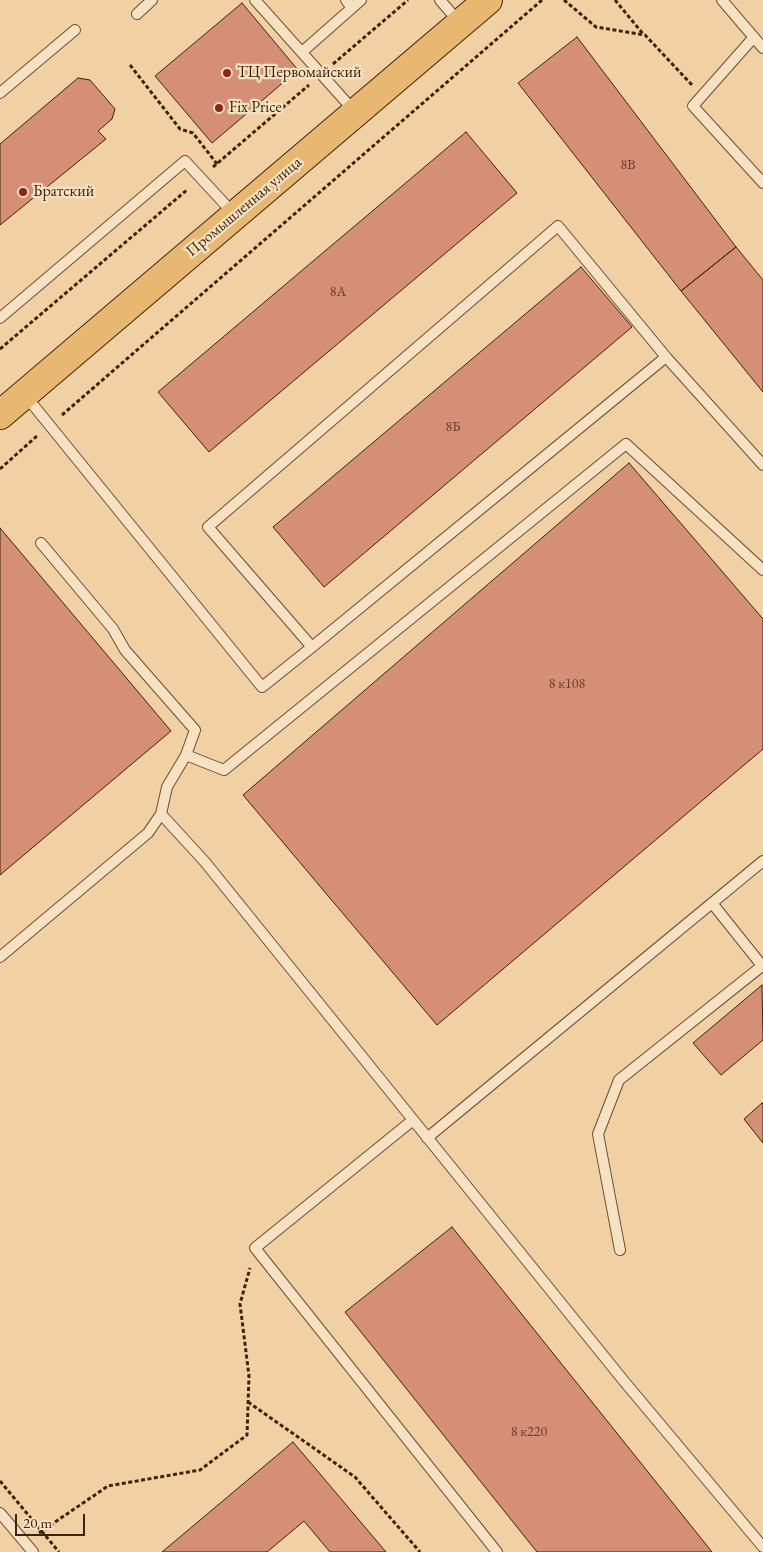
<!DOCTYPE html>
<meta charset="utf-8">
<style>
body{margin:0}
#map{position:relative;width:763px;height:1552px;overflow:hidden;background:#f1d1a3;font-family:"EB Garamond",serif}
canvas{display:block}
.scale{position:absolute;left:15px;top:1514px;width:70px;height:22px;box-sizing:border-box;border:2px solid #3d2308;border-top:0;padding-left:6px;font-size:15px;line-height:18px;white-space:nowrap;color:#3d2308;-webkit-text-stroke:4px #f6e1c3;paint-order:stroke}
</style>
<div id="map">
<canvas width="763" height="1552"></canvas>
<div class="scale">20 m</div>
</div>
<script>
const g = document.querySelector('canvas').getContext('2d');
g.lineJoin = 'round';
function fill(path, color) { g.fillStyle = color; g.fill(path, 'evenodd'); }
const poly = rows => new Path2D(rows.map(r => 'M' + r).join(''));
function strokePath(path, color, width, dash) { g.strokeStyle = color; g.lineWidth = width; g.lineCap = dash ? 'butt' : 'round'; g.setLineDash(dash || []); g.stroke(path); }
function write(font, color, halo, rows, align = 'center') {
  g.font = font + ' "EB Garamond",serif'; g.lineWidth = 4.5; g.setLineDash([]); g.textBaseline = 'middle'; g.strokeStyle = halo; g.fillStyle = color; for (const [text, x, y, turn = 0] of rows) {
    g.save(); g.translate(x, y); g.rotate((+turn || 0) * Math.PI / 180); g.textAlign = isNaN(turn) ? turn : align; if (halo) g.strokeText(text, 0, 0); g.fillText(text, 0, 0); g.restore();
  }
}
const building = poly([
 [242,3,298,70,212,143,155,76,242,3],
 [577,37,736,247,681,291,518,83,577,37],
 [78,78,90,80,115,109,112,119,98,131,106,139,0,225,0,144,78,78],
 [466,132,517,193,209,452,158,392,466,132],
 [736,247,763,280,763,392,681,291,736,247],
 [581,267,632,327,324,587,273,527,581,267],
 [629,463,763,619,763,749,437,1025,243,795,629,463],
 [0,528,171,731,0,875,0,528],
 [762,985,763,1040,721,1075,693,1043,762,985],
 [762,1103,763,1104,763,1143,744,1119,762,1103],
 [452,1227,712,1552,537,1552,345,1312,452,1227],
 [293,1442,386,1552,330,1552,304,1521,267,1552,162,1552,293,1442]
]);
fill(building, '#d48f76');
strokePath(building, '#3d2308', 1);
const lane = poly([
 [255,0,355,112],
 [346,0,352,8],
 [440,0,459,22],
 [722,0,763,48],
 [137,14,152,0],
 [754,37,693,106,763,183],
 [302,52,361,0],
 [0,93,75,30],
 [0,318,185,161,234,214],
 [666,357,763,465],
 [25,395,262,687,312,647,666,357,558,226,208,527,312,647],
 [41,543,113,629,125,650,195,730,186,755,167,787,161,814],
 [186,755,224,770,626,444,763,570],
 [712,903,763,967],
 [0,957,148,833,161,814,205,862,623,1380,763,1547],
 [413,1120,255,1248,497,1552],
 [427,1138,763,861],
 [620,1250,598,1134,619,1080,762,966],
 [0,1513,33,1552]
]);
const primary = poly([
 [0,415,488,0]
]);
strokePath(lane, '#6a4e2f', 12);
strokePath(primary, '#3d2308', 30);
strokePath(poly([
 [564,0,596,27,645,35,692,85],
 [615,0,644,35],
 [333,64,408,0],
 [130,65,180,129,193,133,217,164],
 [213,167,309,85],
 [0,349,188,189],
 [62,415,542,0],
 [0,469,38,435],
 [248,1402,355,1477,420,1552],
 [0,1481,59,1552],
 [39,1533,108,1486,200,1470,247,1435,249,1376,240,1304,250,1268]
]), '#3d2308', 3, [4, 2.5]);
strokePath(lane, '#f6e1c3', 10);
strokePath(primary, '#e8b872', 28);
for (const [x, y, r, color] of [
 [227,73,5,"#8f2418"],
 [219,108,5,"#8f2418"],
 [23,192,5,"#8f2418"]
]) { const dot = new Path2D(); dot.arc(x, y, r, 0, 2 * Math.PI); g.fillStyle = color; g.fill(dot); strokePath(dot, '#f6e1c3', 2); }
write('14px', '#633e24', null, [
 ["8В",628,165],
 ["8А",338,292],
 ["8Б",453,427],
 ["8 к108",567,684],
 ["8 к220",529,1432]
]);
write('16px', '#3d2308', '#f6e1c3', [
 ["ТЦ Первомайский",237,73],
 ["Fix Price",229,108],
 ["Братский",33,192]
], 'left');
write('16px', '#3d2308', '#f6e1c3', [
 ["Промышленная улица",244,207,-40]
]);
</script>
